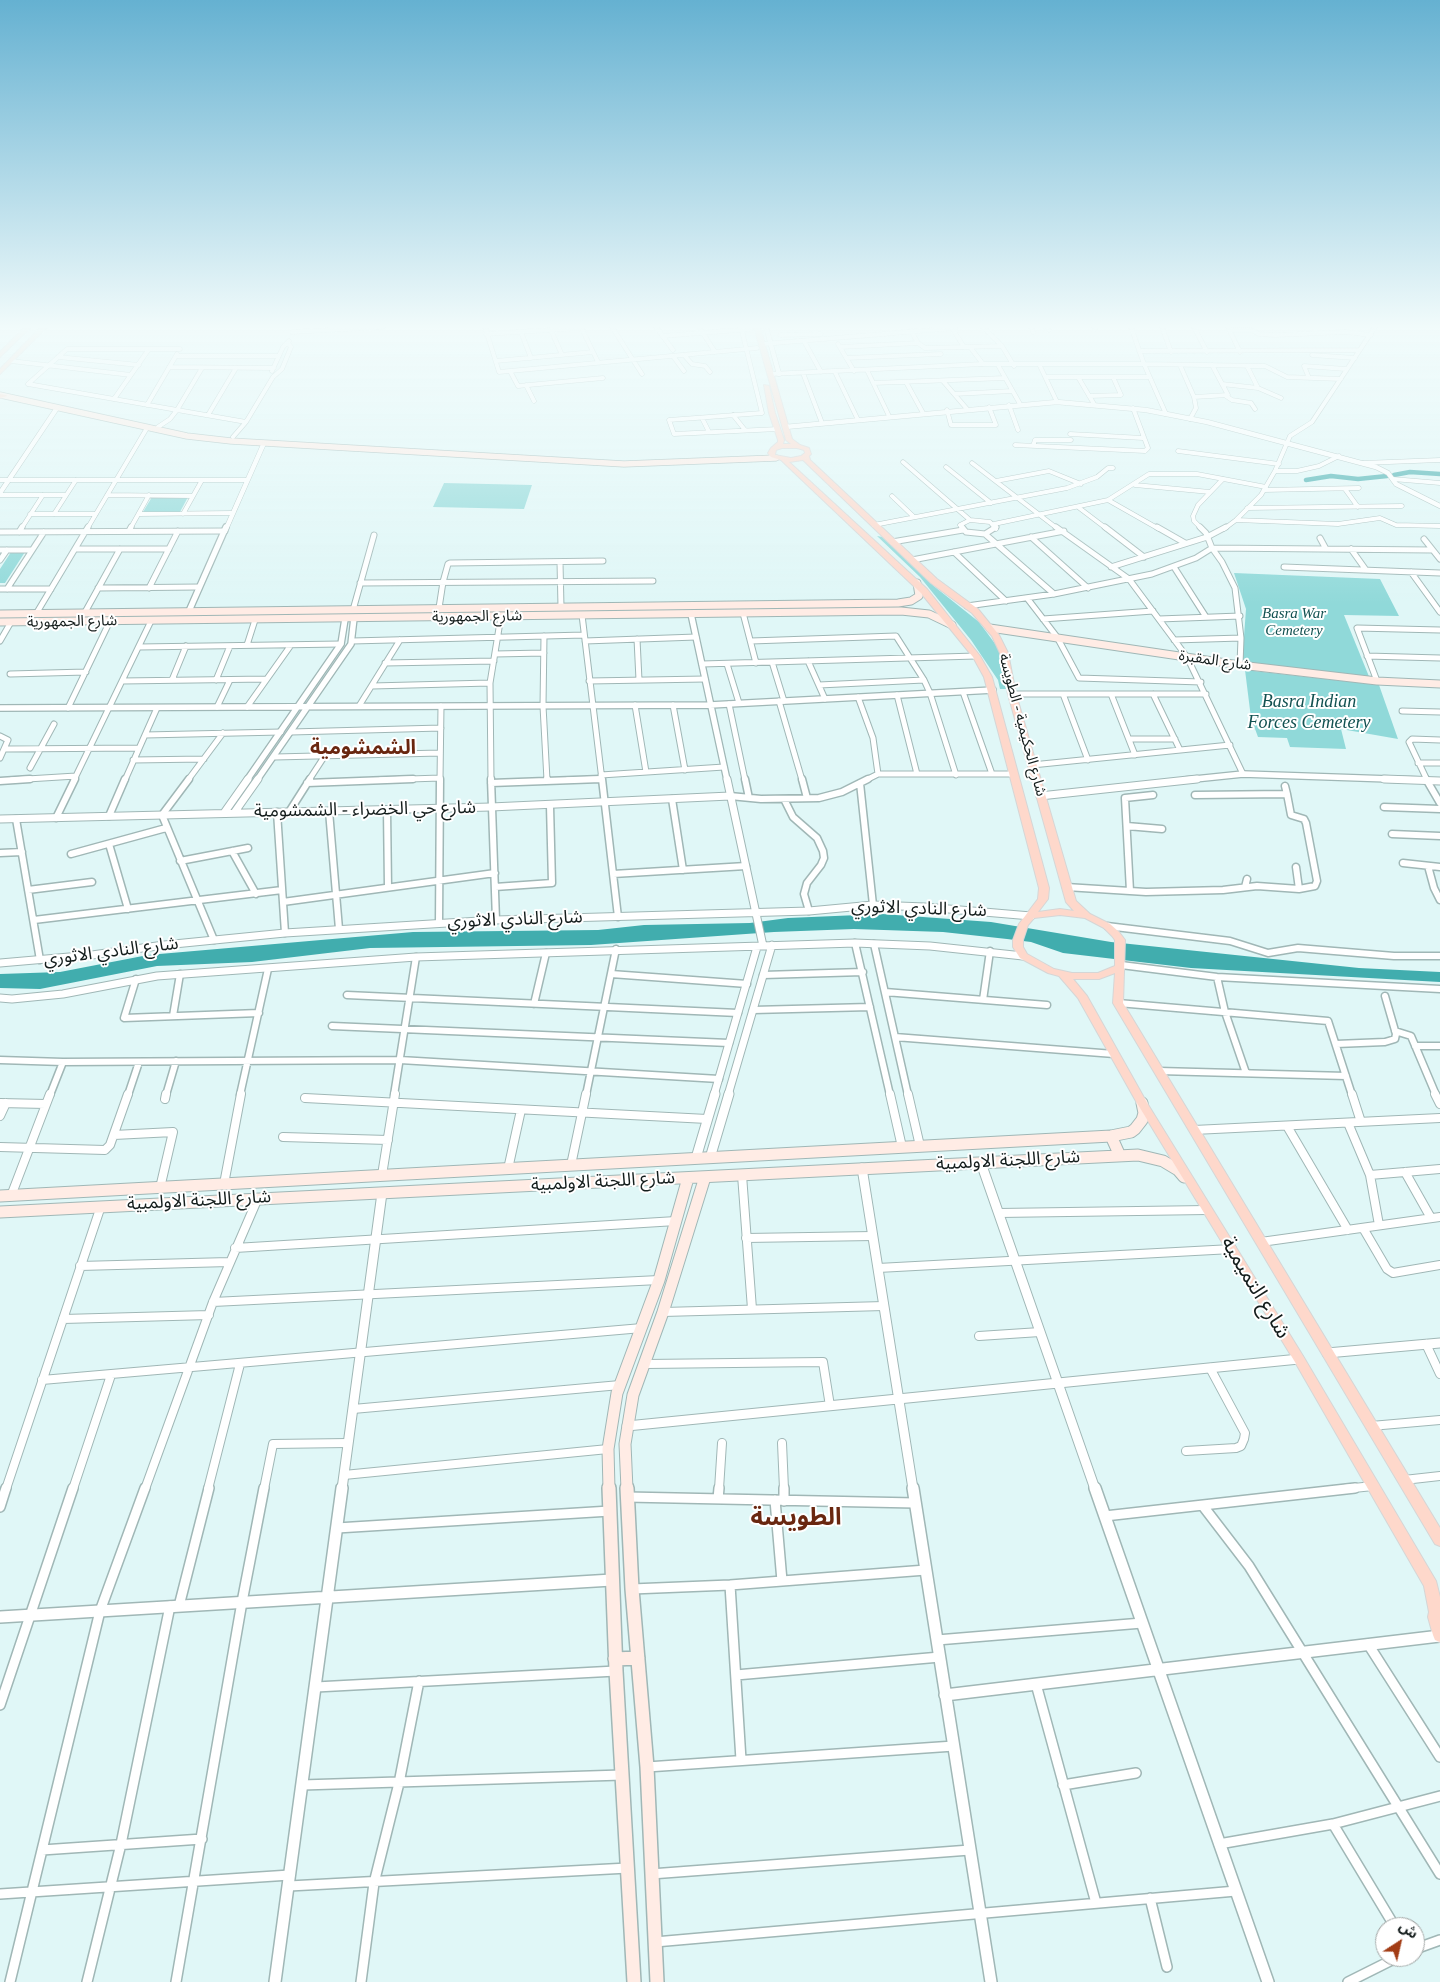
<!DOCTYPE html>
<meta charset="utf-8">
<style>
body{margin:0}
#map{position:relative;width:1440px;height:1982px;overflow:hidden;background:#e0f7f7;font-family:"Times New Roman","Noto Sans Arabic",serif}
canvas{display:block}
.north{position:absolute;left:1375px;top:1917px;width:50px;height:50px;box-sizing:border-box;background:#fff;border:1px solid #a1a5a4;border-radius:50%;rotate:35deg;font-size:14px;font-weight:700;line-height:20px;text-align:center;color:#141d1c}
.north::after{content:'';display:block;margin:auto;width:18px;height:22px;background:#a23c15;clip-path:polygon(50% 0,100% 100%,50% 72%,0 100%)}
</style>
<div id="map">
<canvas width="1440" height="1982"></canvas>
<div class="north">ش</div>
</div>
<script>
const g = document.querySelector('canvas').getContext('2d');
g.lineJoin = 'round';
function fill(path, color) { g.fillStyle = color; g.fill(path, 'evenodd'); }
const poly = rows => new Path2D(rows.map(r => 'M' + r).join(''));
function strokePath(path, color, width, dash) { g.strokeStyle = color; g.lineWidth = width; g.lineCap = dash ? 'butt' : 'round'; g.setLineDash(dash || []); g.stroke(path); }
function write(font, color, halo, rows, align = 'center') {
  g.font = font + ' "Times New Roman","Noto Sans Arabic",serif'; g.lineWidth = 4; g.setLineDash([]); g.textBaseline = 'middle'; g.strokeStyle = halo; g.fillStyle = color; for (const [text, x, y, turn = 0] of rows) {
    g.save(); g.translate(x, y); g.rotate((+turn || 0) * Math.PI / 180); g.textAlign = isNaN(turn) ? turn : align; if (halo) g.strokeText(text, 0, 0); g.fillText(text, 0, 0); g.restore();
  }
}
fill(poly([
 [444,483,532,485,524,509,433,507],
 [152,497,188,497,180,512,143,512],
 [877,536,883,537,935,587,979,622,999,649,1007,689,1000,689,998,680,971,640,920,577],
 [11,552,25,552,5,583,0,583,0,569],
 [1234,573,1380,579,1399,616,1344,615,1370,679,1316,670,1242,664,1246,609],
 [1245,670,1379,685,1398,739,1341,729,1346,749,1290,747,1287,738,1258,737,1251,718]
]), '#90d9d9');
fill(poly([
 [882,914,991,922,1111,942,1359,968,1440,972,1440,982,1191,968,1063,953,1031,942,1007,939,943,932,854,929,774,932,591,945,370,948,252,962,157,966,40,989,0,988,0,974,60,972,148,955,413,932,598,930,644,925,750,923,788,918]
]), '#41adae');
strokePath(poly([
 [1394,475,1410,472,1440,474],
 [1306,480,1331,476,1358,479,1387,476]
]), '#41adae', 4.5);
const minorFar4 = poly([
 [485,327,499,372,757,348],
 [581,327,598,362],
 [612,327,642,374],
 [656,327,673,350],
 [699,327,715,352],
 [741,327,762,413,669,420,674,434,778,429],
 [983,327,1002,346,1014,366],
 [1031,327,1033,332],
 [1045,327,1049,330],
 [1094,327,1095,329],
 [1131,327,1144,364,1166,414],
 [1162,327,1171,352],
 [1194,327,1207,352],
 [1228,327,1240,352],
 [952,328,964,347],
 [551,330,562,355],
 [1230,330,1251,330,1259,334,1275,335,1346,332,1371,335],
 [911,331,918,343,925,348,1002,346],
 [292,332,383,327],
 [521,332,531,358],
 [486,334,581,328],
 [780,335,821,334],
 [662,336,751,329],
 [804,341,821,372],
 [763,344,955,328],
 [838,344,854,371],
 [840,347,918,343],
 [970,347,983,364],
 [1139,351,1360,350],
 [684,355,692,364,705,366,710,372],
 [1312,355,1355,358],
 [176,356,279,356],
 [673,356,684,371],
 [58,357,139,365],
 [846,358,941,354],
 [11,361,131,375],
 [496,361,593,352],
 [998,365,1020,404],
 [1180,365,1194,397,1196,408,1190,419],
 [1040,366,1057,402],
 [169,367,274,368],
 [867,370,889,416],
 [272,371,283,347,289,341],
 [510,371,518,386,603,378],
 [835,372,858,420],
 [803,373,822,423],
 [770,374,983,364,1144,364,1265,366,1287,377,1341,379],
 [1046,377,1149,377],
 [1078,377,1094,404],
 [1309,378,1304,366,1346,369],
 [943,381,967,409],
 [906,382,923,413],
 [873,383,1005,378],
 [28,384,246,422],
 [28,384,67,349,180,349],
 [1222,384,1258,388,1247,366],
 [526,385,534,401],
 [1258,388,1281,398],
 [954,394,1012,391],
 [1089,396,1121,395,1113,377],
 [1226,396,1232,400,1251,403,1255,409],
 [1194,397,1228,395,1212,365],
 [114,399,149,349],
 [147,405,177,354],
 [1009,405,1018,430],
 [947,410,951,425,996,425,989,407],
 [208,415,236,368],
 [733,415,745,430],
 [702,418,709,432],
 [158,427,170,419,177,410,202,368],
 [1070,434,1143,438],
 [233,437,246,422,273,377,282,369,291,347,288,343],
 [1015,445,1145,451,1148,448,1133,408],
 [1033,446,1035,440,1071,440],
 [1178,451,1279,464],
 [903,462,970,520],
 [972,463,1058,529],
 [1363,463,1440,460],
 [946,467,991,503],
 [1275,471,1297,471,1319,466,1339,456],
 [1393,479,1440,483],
 [0,480,247,480],
 [996,481,1049,471,1081,484],
 [1135,485,1210,492],
 [1345,489,1358,507],
 [1264,490,1359,488],
 [0,495,66,495],
 [107,495,193,496],
 [892,496,914,517],
 [1108,500,1159,529],
 [1078,507,1107,529],
 [1247,508,1402,506],
 [30,514,96,514],
 [54,514,76,480],
 [139,514,232,513],
 [183,514,202,480],
 [1236,520,1338,524,1380,518,1396,525,1440,526],
 [994,524,1108,500,1149,474,1197,474,1266,487],
 [874,525,1067,488,1097,477,1108,468,1113,468],
 [21,529,43,495],
 [87,529,147,428],
 [130,529,149,495],
 [963,529,960,525,970,520,990,522,996,529],
 [1202,529,1194,521,1193,516,1198,505,1223,479],
 [1224,529,1236,520,1261,495,1275,471,1290,436,1312,422,1375,327]
]);
const minorFar3 = poly([
 [962,527,966,532,985,534,996,527],
 [1056,527,1129,579,1187,657,1243,774],
 [1105,527,1144,557],
 [1157,527,1185,543],
 [1200,527,1206,533,1212,548,1222,562,1235,588,1241,638,1240,665],
 [129,531,131,527],
 [0,532,225,531],
 [19,532,22,527],
 [985,534,1054,594],
 [1031,537,1088,588],
 [1320,538,1326,549],
 [1424,539,1440,559],
 [892,542,963,530],
 [75,549,169,549],
 [1351,549,1366,570],
 [0,550,32,550],
 [954,552,1006,601],
 [0,560,7,550],
 [912,560,1064,531],
 [560,562,561,607],
 [1111,567,1207,537,1226,527],
 [1174,567,1206,617],
 [1284,567,1440,573],
 [1411,572,1440,612],
 [360,583,653,581],
 [98,588,199,587],
 [149,588,178,531],
 [0,589,51,589],
 [7,589,44,532],
 [1027,598,1057,637,1079,678,1201,682],
 [967,606,1054,594,1152,574,1196,558,1212,548,1432,550],
 [439,608,443,582,448,564,450,563,603,561],
 [353,610,374,535],
 [743,613,756,663],
 [36,614,88,527],
 [84,614,120,549],
 [582,615,602,780],
 [1043,619,1153,611],
 [1159,619,1240,616],
 [544,636,543,706,547,780],
 [637,639,639,680],
 [1174,640,1241,638],
 [0,641,11,622],
 [352,641,584,635],
 [585,641,696,637],
 [751,641,896,636,924,680,930,693,956,775],
 [247,645,255,620],
 [139,647,341,644],
 [495,654,544,653],
 [1367,656,1440,658],
 [808,661,825,699],
 [772,662,784,701],
 [385,663,494,661],
 [702,664,976,656],
 [727,664,739,703],
 [10,674,86,672],
 [172,680,186,646],
 [216,680,230,646],
 [122,681,266,679],
 [589,681,705,679],
 [1377,681,1357,628,1440,630],
 [819,685,924,680],
 [372,686,490,683],
 [963,692,992,774],
 [1012,694,1206,694],
 [1063,694,1088,760],
 [1111,694,1135,755],
 [1153,694,1180,750],
 [897,695,917,774],
 [858,697,873,738,878,774],
 [779,701,802,780],
 [729,704,745,780],
 [635,705,646,772],
 [673,705,685,770],
 [359,706,400,640],
 [217,707,230,680],
 [247,707,291,645],
 [68,708,110,621],
 [1402,711,1440,712],
 [291,732,441,728],
 [145,735,281,732],
 [0,736,8,740,0,758],
 [1129,739,1175,739],
 [5,749,139,748],
 [275,757,440,753],
 [133,760,204,759],
 [1418,763,1440,763],
 [1032,765,1230,745],
 [30,768,54,724],
 [601,775,724,767],
 [11,780,76,776],
 [74,780,151,621],
 [125,780,157,708],
 [188,780,223,733],
 [309,780,324,757],
 [380,780,440,778],
 [440,780,441,706],
 [491,780,490,683,501,616],
 [567,780,601,779],
 [866,780,878,774,1014,774],
 [1427,780,1409,742,1412,739,1440,740]
]);
const minorFar2 = poly([
 [189,779,162,815,214,940],
 [491,779,496,920],
 [547,779,547,781],
 [602,779,618,917],
 [745,779,749,798],
 [802,779,807,798],
 [1426,779,1440,803],
 [0,781,30,779],
 [307,783,413,779],
 [491,783,601,779],
 [860,783,873,905],
 [1195,795,1287,794,1285,786],
 [730,796,761,799,819,798,842,792,868,779],
 [672,799,683,870],
 [784,799,793,817,817,838,823,851,824,858,821,865,807,883,804,894,809,911],
 [1384,807,1440,809],
 [387,810,388,887],
 [329,811,339,929],
 [277,812,285,933],
 [289,812,310,779],
 [109,816,125,779],
 [56,818,75,779],
 [16,819,40,960],
 [1127,826,1162,829],
 [1392,834,1440,836],
 [109,844,128,909],
 [232,851,256,894],
 [0,853,22,852],
 [71,854,166,828],
 [180,861,248,848],
 [1403,863,1440,867],
 [1428,866,1434,888,1440,900],
 [1296,867,1299,889],
 [613,874,746,866],
 [495,887,552,883,550,806],
 [1066,887,1146,892,1223,890,1257,886,1299,889,1315,886,1317,881,1306,823,1304,819,1291,815,1287,794],
 [1245,887,1247,879],
 [28,890,92,882],
 [1130,891,1125,798,1153,795],
 [283,902,495,873],
 [34,920,282,890],
 [439,923,440,779],
 [1107,926,1230,941,1268,953,1298,948,1394,956,1440,956],
 [855,943,890,1095],
 [874,944,908,1095],
 [1121,965,1217,977,1440,989],
 [611,974,747,984],
 [763,975,863,972],
 [1217,977,1225,1012,1246,1073],
 [136,979,124,1018,259,1013],
 [885,992,1047,1005],
 [347,995,738,1013],
 [983,1000,990,951],
 [1118,1003,1328,1021,1352,1095],
 [534,1004,546,953],
 [753,1010,870,1007],
 [173,1016,180,974],
 [332,1026,729,1043],
 [1395,1031,1411,1036,1436,1095],
 [895,1037,1114,1054],
 [1336,1044,1385,1042,1395,1039,1396,1034,1385,996],
 [1415,1046,1440,1046],
 [0,1060,63,1062,400,1060,719,1079],
 [1159,1071,1346,1076],
 [50,1095,63,1062],
 [128,1095,139,1062],
 [166,1095,176,1061],
 [240,1095,268,969],
 [394,1095,416,957],
 [586,1095,616,949]
]);
const minorFar1 = poly([
 [890,1094,902,1147],
 [908,1094,920,1146],
 [1352,1094,1361,1122],
 [1435,1094,1440,1104],
 [305,1098,707,1119],
 [165,1099,166,1094],
 [0,1103,46,1104],
 [0,1116,6,1103],
 [1348,1123,1370,1175,1379,1225],
 [1287,1126,1348,1230],
 [1194,1130,1440,1118],
 [114,1135,173,1132,160,1188],
 [283,1137,388,1140],
 [0,1147,105,1150,110,1145,128,1094],
 [571,1165,586,1094],
 [508,1169,521,1110],
 [1405,1172,1431,1218],
 [382,1175,395,1094],
 [742,1175,752,1309],
 [1370,1175,1440,1169],
 [224,1184,241,1094],
 [11,1196,50,1094],
 [999,1213,1207,1210],
 [1363,1228,1387,1269,1393,1273,1440,1265],
 [746,1238,873,1236],
 [1261,1242,1440,1217],
 [235,1248,676,1221],
 [80,1266,229,1262],
 [878,1268,1232,1249],
 [213,1302,659,1280],
 [663,1312,884,1306],
 [63,1319,209,1315],
 [979,1336,1040,1332],
 [1426,1344,1440,1374],
 [645,1364,823,1362,830,1406],
 [42,1380,642,1328],
 [353,1409,620,1385],
 [1371,1426,1440,1420],
 [782,1443,784,1489],
 [1186,1451,1236,1448,1241,1446,1244,1439,1245,1433,1210,1368],
 [344,1475,608,1449],
 [1404,1480,1440,1476],
 [6,1489,101,1206],
 [73,1489,111,1375],
 [145,1489,213,1302,258,1198],
 [208,1489,240,1364],
 [264,1489,273,1444,348,1443],
 [719,1489,722,1443],
 [1344,1489,1373,1486]
]);
const minor = poly([
 [784,1488,784,1501],
 [627,1497,915,1503],
 [718,1499,719,1488],
 [775,1500,782,1581],
 [1203,1506,1249,1566,1440,1874],
 [0,1507,6,1488],
 [1105,1516,1355,1488],
 [337,1528,610,1511],
 [730,1585,741,1760],
 [632,1589,730,1585,926,1570],
 [179,1606,209,1488],
 [937,1640,1142,1623],
 [1368,1644,1440,1757],
 [736,1675,940,1657],
 [1036,1684,1096,1903],
 [316,1687,616,1671],
 [0,1705,73,1488],
 [647,1767,954,1746],
 [302,1785,622,1775],
 [1063,1785,1136,1773],
 [1333,1824,1395,1927],
 [1219,1844,1333,1824,1440,1796],
 [42,1850,202,1839],
 [651,1874,970,1850],
 [289,1886,628,1868],
 [0,1894,290,1875],
 [1150,1898,1167,1967],
 [655,1942,1236,1891],
 [1415,1949,1440,1940],
 [10,1982,100,1611,145,1488],
 [87,1982,121,1844,170,1606],
 [176,1982,242,1602,264,1488],
 [361,1982,374,1883,399,1783,419,1681],
 [1348,1982,1398,1957]
]);
const tertiaryFar4 = poly([
 [766,327,779,374],
 [785,427,1057,402,1146,410,1207,422,1376,467,1388,473,1396,484,1440,506],
 [0,493,57,408],
 [226,529,264,443]
]);
const tertiaryFar3 = poly([
 [189,611,226,527],
 [691,614,727,780],
 [0,708,710,705,993,690],
 [247,780,341,644,345,619],
 [257,780,351,644,354,618],
 [1185,780,1243,774,1419,780]
]);
const tertiaryFar2 = poly([
 [727,779,763,946],
 [1384,779,1440,781],
 [1040,796,1197,779],
 [224,813,248,779],
 [234,813,258,779],
 [0,819,491,807,730,796],
 [0,963,92,955,164,945,285,933,496,920,809,911,873,905,925,907,1031,916],
 [0,998,12,999,63,994,157,976,416,957,855,943,930,946,1023,956],
 [714,1095,757,947],
 [728,1095,772,945]
]);
const tertiaryFar1 = poly([
 [696,1158,715,1094],
 [710,1158,729,1094],
 [981,1163,1095,1489],
 [862,1168,913,1489],
 [1327,1353,1440,1343],
 [627,1426,1299,1359],
 [342,1489,382,1193]
]);
const tertiary = poly([
 [913,1488,991,1982],
 [1095,1488,1268,1982],
 [0,1617,612,1580],
 [945,1695,1440,1636],
 [275,1982,342,1488]
]);
const secondaryFar3 = poly([
 [0,395,187,436,231,441,624,464,776,458]
]);
const secondaryFar2 = poly([
 [0,614,898,603,911,601,919,596,917,583],
 [0,622,901,611,929,614,952,625],
 [990,628,1240,665,1377,681,1440,684]
]);
const secondaryFar1 = poly([
 [1111,1136,1120,1156],
 [0,1196,1111,1136,1131,1132,1135,1129,1142,1120,1144,1113,1142,1103],
 [0,1212,1138,1155,1163,1161,1178,1170,1184,1177],
 [609,1489,608,1449,617,1393,659,1280,688,1178],
 [627,1489,625,1444,633,1395,663,1312,705,1177]
]);
const secondary = poly([
 [609,1488,616,1671,634,1982],
 [627,1488,632,1589,647,1767,657,1982],
 [615,1659,638,1658]
]);
const primary = poly([
 [25,327,31,327,0,357,0,352,25,327],
 [41,327,47,327,0,374,0,369,41,327],
 [754,327,760,327,792,439,800,445,809,448,811,454,809,456,810,460,937,579,978,609,999,635,1008,653,1016,694,1076,901,1090,914,1110,924,1119,932,1125,940,1123,1003,1440,1528,1440,1546,1435,1544,1113,1003,1115,973,1099,979,1073,979,1087,996,1147,1103,1303,1356,1436,1581,1440,1597,1440,1642,1435,1640,1433,1635,1428,1617,1429,1612,1424,1586,1295,1362,1137,1103,1078,998,1059,976,1048,973,1020,958,1013,947,1013,940,1019,924,1038,899,1039,888,984,677,973,657,921,593,781,460,771,457,768,453,771,448,778,442,778,440,769,413,764,385,769,386,775,413,784,440,783,444,791,444,786,440,754,327],
 [782,448,797,448,804,450,805,453,801,456,791,458,775,455,776,450,782,448],
 [803,460,931,583,972,613,992,636,1000,653,1008,694,1066,902,1074,911,1060,909,1038,912,1048,899,1049,888,992,677,980,656,927,589,789,462,803,460],
 [1060,915,1085,918,1104,928,1112,936,1115,940,1115,966,1098,973,1072,973,1054,969,1027,954,1023,947,1023,940,1028,925,1034,918,1060,915],
 [0,394,6,395,7,396,0,398,0,394]
]);
strokePath(minorFar4, '#a0b7b6', 5);
strokePath(minorFar3, '#a0b7b6', 7);
strokePath(minorFar2, '#a0b7b6', 9);
strokePath(minorFar1, '#a0b7b6', 10);
strokePath(minor, '#a0b7b6', 12);
strokePath(tertiaryFar4, '#a0b7b6', 5.5);
strokePath(tertiaryFar3, '#a0b7b6', 8);
strokePath(tertiaryFar2, '#a0b7b6', 9);
strokePath(tertiaryFar1, '#a0b7b6', 11);
strokePath(tertiary, '#a0b7b6', 14);
strokePath(secondaryFar3, '#a0b7b6', 7);
strokePath(secondaryFar2, '#a0b7b6', 9);
strokePath(secondaryFar1, '#a0b7b6', 13);
strokePath(secondary, '#a0b7b6', 16);
strokePath(primary, '#d5d6d6', 2);
strokePath(minorFar4, '#fff', 4);
strokePath(minorFar3, '#fff', 5);
strokePath(minorFar2, '#fff', 6);
strokePath(minorFar1, '#fff', 8);
strokePath(minor, '#fff', 9);
strokePath(tertiaryFar4, '#fff', 4.5);
strokePath(tertiaryFar3, '#fff', 5.5);
strokePath(tertiaryFar2, '#fff', 7);
strokePath(tertiaryFar1, '#fff', 9);
strokePath(tertiary, '#fff', 11);
strokePath(secondaryFar3, '#ffece5', 5.5);
strokePath(secondaryFar2, '#ffece5', 7);
strokePath(secondaryFar1, '#ffece5', 11);
strokePath(secondary, '#ffece5', 13);
fill(primary, '#fed8cb');
const sky = g.createLinearGradient(0, 0, 0, 605);
sky.addColorStop(0, '#65b1d1');
sky.addColorStop(0.54, '#f1fbfb');
sky.addColorStop(1, '#f1fbfb00');
g.fillStyle = sky;
g.fillRect(0, 0, 1440, 605);
write('italic 15px', '#125151', '#fff', [
 ["Basra War",1294,614],
 ["Cemetery",1294,631]
]);
write('15px', '#141d1c', '#fff', [
 ["شارع الجمهورية",477,617,-1],
 ["شارع الجمهورية",72,622,-1],
 ["شارع المقبرة",1215,661,8],
 ["شارع الحكيمية - الطويسة",1022,725,75]
]);
write('italic 18px', '#125151', '#fff', [
 ["Basra Indian",1309,702],
 ["Forces Cemetery",1309,723]
]);
write('18px', '#141d1c', '#fff', [
 ["شارع حي الخضراء - الشمشومية",365,810,-1],
 ["شارع النادي الاثوري",919,909,2],
 ["شارع النادي الاثوري",515,920,-2],
 ["شارع النادي الاثوري",111,952,-7],
 ["شارع اللجنة الاولمبية",1008,1161,-3],
 ["شارع اللجنة الاولمبية",603,1182,-3],
 ["شارع اللجنة الاولمبية",199,1201,-3]
]);
write('bold 20px', '#692710', '#fff', [
 ["الشمشومية",363,749]
]);
write('21px', '#141d1c', '#fff', [
 ["شارع التميمية",1255,1288,59]
]);
write('bold 24px', '#692710', '#fff', [
 ["الطويسة",796,1519]
]);
</script>
